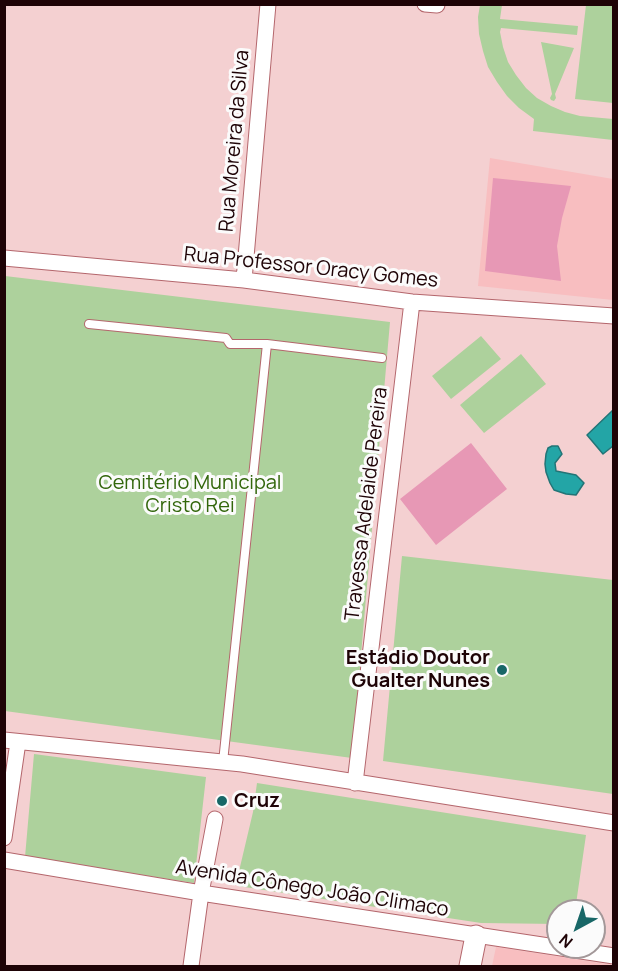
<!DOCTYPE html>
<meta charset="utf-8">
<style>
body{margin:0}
#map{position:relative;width:618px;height:971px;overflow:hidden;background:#f4d0d1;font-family:Manrope,sans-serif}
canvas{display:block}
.frame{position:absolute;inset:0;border:6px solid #1e0306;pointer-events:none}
.north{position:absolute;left:546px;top:899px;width:60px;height:60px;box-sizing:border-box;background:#fbfbfb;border:2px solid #a39899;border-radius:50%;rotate:220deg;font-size:16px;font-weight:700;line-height:24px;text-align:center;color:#1e0306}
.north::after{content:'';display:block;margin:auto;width:21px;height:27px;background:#186767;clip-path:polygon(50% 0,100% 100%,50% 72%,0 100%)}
</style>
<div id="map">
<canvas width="618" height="971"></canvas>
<div class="frame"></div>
<div class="north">N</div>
</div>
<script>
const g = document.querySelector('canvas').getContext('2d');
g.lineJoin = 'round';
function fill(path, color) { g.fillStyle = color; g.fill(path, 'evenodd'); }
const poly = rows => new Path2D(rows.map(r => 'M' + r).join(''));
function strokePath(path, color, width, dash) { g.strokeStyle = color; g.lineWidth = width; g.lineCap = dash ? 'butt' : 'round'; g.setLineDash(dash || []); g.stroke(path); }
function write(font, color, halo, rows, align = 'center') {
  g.font = font + ' Manrope,sans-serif'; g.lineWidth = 6; g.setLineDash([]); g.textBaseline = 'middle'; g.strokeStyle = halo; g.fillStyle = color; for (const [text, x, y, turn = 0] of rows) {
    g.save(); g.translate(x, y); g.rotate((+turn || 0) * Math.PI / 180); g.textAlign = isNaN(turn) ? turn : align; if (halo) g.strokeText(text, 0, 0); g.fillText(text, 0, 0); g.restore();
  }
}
fill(poly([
 [490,158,613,179,613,300,478,286],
 [496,947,613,965,613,966,492,966]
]), '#f8bec0');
fill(poly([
 [480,5,502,5,500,19,578,26,577,35,501,28,500,32,503,47,508,62,516,75,526,88,537,98,551,106,565,112,580,116,613,119,613,140,533,131,534,119,519,108,507,96,497,82,488,67,483,51,479,34,478,17],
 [586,5,613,5,613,103,575,99],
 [541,42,574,48,555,94,556,98,554,101,551,100,550,98,552,94],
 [5,276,390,322,352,758,5,711],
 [481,336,501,359,451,399,432,376],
 [521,354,546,384,484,433,460,405],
 [402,556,613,580,613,794,383,761],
 [34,754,206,777,194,883,25,857],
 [257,783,586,835,575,911,558,911,558,924,481,923,238,886,240,867,253,812]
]), '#add19c');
const water = poly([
 [613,410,613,446,603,454,587,435,613,410],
 [552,446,558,446,562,454,555,463,556,471,576,475,584,483,576,495,566,494,554,490,550,483,546,472,545,464,546,454,548,448,552,446]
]);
fill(water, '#23a5a6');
strokePath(water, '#227476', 1.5);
fill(poly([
 [493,178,571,186,562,218,557,246,561,281,485,271],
 [471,443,507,489,436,545,400,499]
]), '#e798b5');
const lane = poly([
 [89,324,226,338,230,344,267,344,382,358],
 [223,762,267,344]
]);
const street = poly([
 [425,4,437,5],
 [4,258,244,280,412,302,614,316],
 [244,280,268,4],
 [4,740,242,764,614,823],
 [355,783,412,302],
 [4,838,18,742],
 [4,860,201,893,614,956],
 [191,966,201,893,215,819]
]);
const secondary = poly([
 [470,966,476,936]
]);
strokePath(lane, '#b4666c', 10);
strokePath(street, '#b4666c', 17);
strokePath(secondary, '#b4666c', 23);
strokePath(lane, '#fff', 8);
strokePath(street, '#fff', 15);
strokePath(secondary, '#fff', 21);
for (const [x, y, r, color] of [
 [502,670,6,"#186767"],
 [222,801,6,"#186767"]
]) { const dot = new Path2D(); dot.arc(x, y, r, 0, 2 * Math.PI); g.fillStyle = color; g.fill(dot); strokePath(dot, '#fbfbfb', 2); }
write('20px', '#1e0306', '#fbfbfb', [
 ["Rua Moreira da Silva",235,141,-85],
 ["Rua Professor Oracy Gomes",311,268,6],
 ["Travessa Adelaide Pereira",367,504,-83],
 ["Avenida Cônego João Climaco",312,889,9]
]);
write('20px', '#32660b', '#fbfbfb', [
 ["Cemitério Municipal",190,483],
 ["Cristo Rei",190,506]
]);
write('bold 20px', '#1e0306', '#fbfbfb', [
 ["Estádio Doutor",490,658],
 ["Gualter Nunes",490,681],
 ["Cruz",234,801,"left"]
], 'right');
</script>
